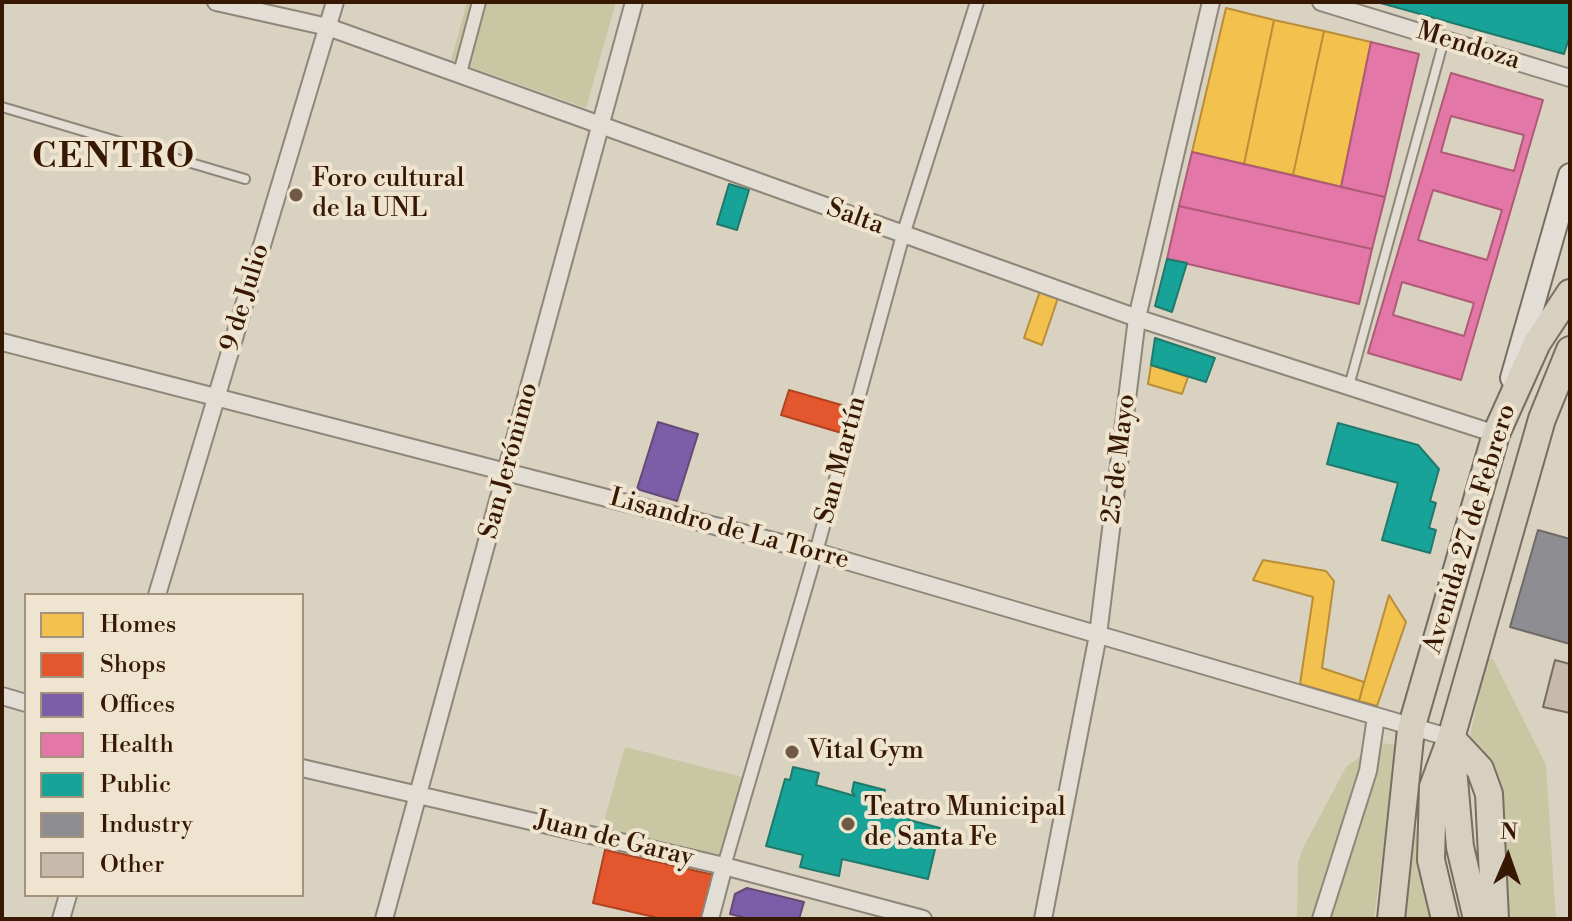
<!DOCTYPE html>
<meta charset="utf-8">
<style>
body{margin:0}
#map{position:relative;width:1572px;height:921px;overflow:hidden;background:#dad2c0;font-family:"Libre Bodoni",serif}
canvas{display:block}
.frame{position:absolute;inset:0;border:4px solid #371803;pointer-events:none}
.legend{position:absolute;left:24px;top:593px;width:280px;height:304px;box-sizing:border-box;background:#eee4cf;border:2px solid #a5927d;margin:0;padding:10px 14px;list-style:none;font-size:24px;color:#371803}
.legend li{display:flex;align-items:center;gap:16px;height:40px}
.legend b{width:40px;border:2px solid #a5927d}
.north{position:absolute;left:1468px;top:817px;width:80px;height:80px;-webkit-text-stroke:6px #eee4cf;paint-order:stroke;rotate:2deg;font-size:22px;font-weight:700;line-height:32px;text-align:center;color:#371803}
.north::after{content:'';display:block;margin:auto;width:28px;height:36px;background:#371803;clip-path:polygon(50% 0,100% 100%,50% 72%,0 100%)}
</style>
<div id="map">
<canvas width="1572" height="921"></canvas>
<div class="frame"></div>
<ul class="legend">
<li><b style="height:22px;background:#f2c14e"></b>Homes</li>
<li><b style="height:22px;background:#e4572e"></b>Shops</li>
<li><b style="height:22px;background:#7b5ea7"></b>Offices</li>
<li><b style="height:22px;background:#e377a8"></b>Health</li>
<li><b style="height:22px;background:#17a398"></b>Public</li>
<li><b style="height:22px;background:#8d8d92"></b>Industry</li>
<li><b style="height:22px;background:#c8baaa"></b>Other</li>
</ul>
<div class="north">N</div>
</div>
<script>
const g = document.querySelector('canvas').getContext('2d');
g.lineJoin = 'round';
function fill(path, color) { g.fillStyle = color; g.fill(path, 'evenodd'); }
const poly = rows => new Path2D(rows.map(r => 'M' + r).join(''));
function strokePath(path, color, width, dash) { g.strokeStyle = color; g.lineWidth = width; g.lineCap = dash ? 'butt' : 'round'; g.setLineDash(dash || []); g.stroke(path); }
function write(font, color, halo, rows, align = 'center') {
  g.font = font + ' "Libre Bodoni",serif'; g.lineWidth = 8; g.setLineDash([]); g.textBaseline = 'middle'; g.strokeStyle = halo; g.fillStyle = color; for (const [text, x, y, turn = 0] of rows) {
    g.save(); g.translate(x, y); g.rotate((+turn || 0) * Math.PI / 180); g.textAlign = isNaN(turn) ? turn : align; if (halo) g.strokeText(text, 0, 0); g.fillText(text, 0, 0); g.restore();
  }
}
fill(poly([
 [467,2,616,2,586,108,451,60],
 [1487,659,1493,659,1546,765,1556,919,1507,919,1470,736],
 [1383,743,1397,745,1374,919,1326,919],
 [625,747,746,778,722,862,601,832],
 [1366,752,1317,919,1297,919,1298,863,1303,848,1346,767],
 [1416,828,1421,863,1432,919,1405,919]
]), '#c8c6a3');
const homes = poly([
 [1503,2,1536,2,1534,13,1503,2],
 [1226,8,1274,20,1244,164,1192,152,1226,8],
 [1274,20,1324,31,1293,175,1244,164,1274,20],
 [1324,31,1371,42,1341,187,1293,175,1324,31],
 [1041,288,1059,295,1042,345,1024,338,1041,288],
 [1151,365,1188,377,1182,394,1148,384,1151,365],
 [1263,560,1326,571,1334,581,1322,668,1364,682,1359,701,1300,684,1313,597,1253,580,1263,560],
 [1389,595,1406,622,1377,706,1359,701,1389,595]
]);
fill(homes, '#f2c14e');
strokePath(homes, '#ba8e38', 2);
const shops = poly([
 [789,390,852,408,845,434,781,415,789,390],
 [605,850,714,875,704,919,663,919,593,903,605,850]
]);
fill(shops, '#e4572e');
strokePath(shops, '#b04421', 2);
const offices = poly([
 [658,422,698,434,677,501,637,489,658,422],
 [747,888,804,902,799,919,750,919,730,914,735,894,747,888]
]);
fill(offices, '#7b5ea7');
strokePath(offices, '#674976', 2);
const health = poly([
 [1371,42,1419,54,1385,197,1341,187,1371,42],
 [1451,73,1543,100,1461,380,1368,353,1451,73],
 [1451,116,1524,135,1514,171,1441,152,1451,116],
 [1433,190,1502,210,1487,260,1418,240,1433,190],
 [1402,282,1474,303,1464,336,1393,315,1402,282],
 [1192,152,1385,197,1372,249,1179,206,1192,152],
 [1179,206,1372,249,1359,304,1167,259,1179,206]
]);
fill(health, '#e377a8');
strokePath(health, '#af5a76', 2);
const public = poly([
 [1377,2,1570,2,1570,35,1564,54,1377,2],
 [729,184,749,190,737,230,717,224,729,184],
 [1167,259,1187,263,1172,312,1155,306,1167,259],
 [1155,338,1215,358,1206,382,1151,365,1155,338],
 [1338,423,1418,445,1439,469,1430,501,1436,503,1429,528,1436,530,1430,553,1382,540,1398,483,1327,464,1338,423],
 [793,767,819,773,816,785,855,796,852,792,854,782,885,790,882,800,862,795,861,798,911,812,909,820,940,828,928,879,842,859,839,876,800,867,803,855,766,846,785,779,790,780,793,767]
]);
fill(public, '#17a398');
strokePath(public, '#21796b', 2);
const industry = poly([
 [1538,530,1570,539,1570,644,1510,627,1538,530]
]);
fill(industry, '#8d8d92');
strokePath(industry, '#736a67', 2);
const building = poly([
 [1555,660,1570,664,1570,713,1543,707,1555,660]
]);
fill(building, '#c8baaa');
strokePath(building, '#776d61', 2);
const service = poly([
 [2,107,245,179],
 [1349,386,1444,40]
]);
const pedestrian = poly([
 [460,73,479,2],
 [724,866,816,552,903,235,977,2]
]);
const minor = poly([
 [216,2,328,27,1137,318,1496,434],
 [1321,2,1570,78],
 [2,342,816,552,1451,738],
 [157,595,335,2],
 [2,696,26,703],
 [302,768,724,866,923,919],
 [61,919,68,895],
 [384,919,634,2],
 [710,919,724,866],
 [1043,919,1098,635,1137,318,1211,2],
 [1321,919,1368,771,1376,717]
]);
const secondary = poly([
 [1512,378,1570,175]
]);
const trunk = poly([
 [1451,738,1480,769,1489,794,1495,919],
 [1451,746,1460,847,1477,919],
 [1391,919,1411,729,1496,434,1537,343,1570,293],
 [1445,919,1431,860,1433,787,1451,738,1542,419,1570,350]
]);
strokePath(service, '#8f867a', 12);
strokePath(pedestrian, '#8f867a', 16);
strokePath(minor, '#8f867a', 20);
strokePath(secondary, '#776d61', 26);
strokePath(trunk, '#776d61', 30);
strokePath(service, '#e2ded5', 8);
strokePath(pedestrian, '#e2ded5', 12);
strokePath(minor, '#e2ded5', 16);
strokePath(secondary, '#e2ded5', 22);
strokePath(trunk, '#d7cfc0', 26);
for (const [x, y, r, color] of [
 [296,195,8,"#705945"],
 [792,752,8,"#705945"],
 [848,824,8,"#705945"]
]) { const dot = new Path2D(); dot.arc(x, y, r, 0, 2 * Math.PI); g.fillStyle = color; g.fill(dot); strokePath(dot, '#eee4cf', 3); }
write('26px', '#371803', '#eee4cf', [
 ["Mendoza",1468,47,17],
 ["Salta",855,218,20],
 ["9 de Julio",246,298,-73],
 ["25 de Mayo",1120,459,-83],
 ["San Martín",842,460,-75],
 ["San Jerónimo",510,461,-75],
 ["Avenida 27 de Febrero",1471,529,-73],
 ["Lisandro de La Torre",729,530,15],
 ["Juan de Garay",614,840,14]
]);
write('26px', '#371803', '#eee4cf', [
 ["Foro cultural",312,180],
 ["de la UNL",312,210],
 ["Vital Gym",808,752],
 ["Teatro Municipal",864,809],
 ["de Santa Fe",864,839]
], 'left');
g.letterSpacing = '2px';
write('bold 34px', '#371803', '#eee4cf', [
 ["CENTRO",114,159]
]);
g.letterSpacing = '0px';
</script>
